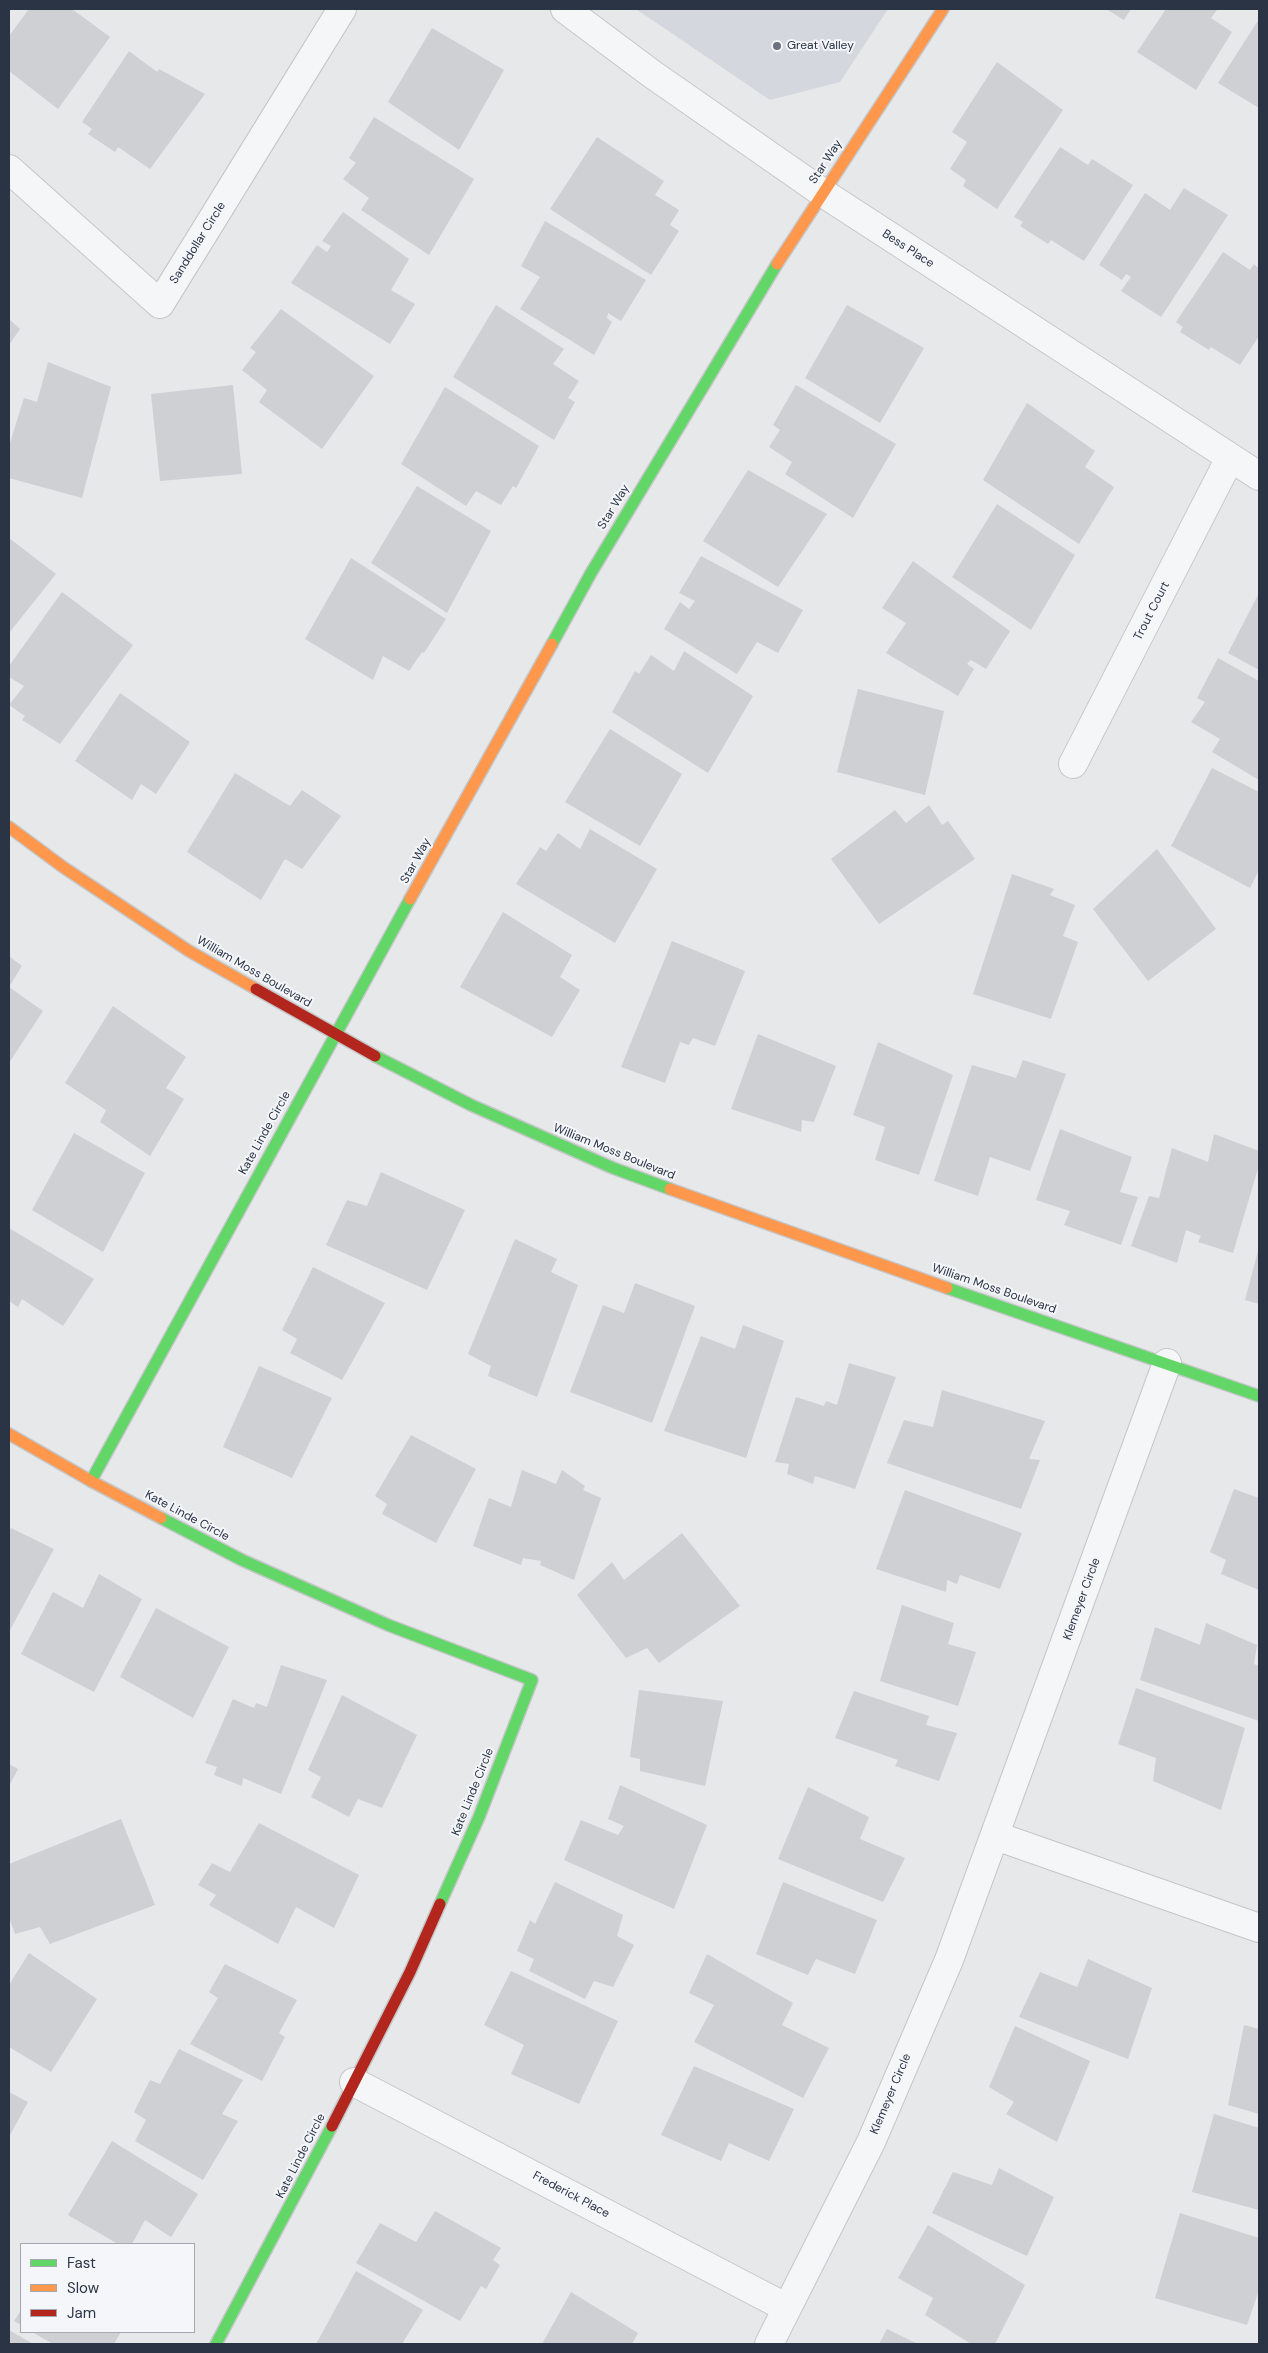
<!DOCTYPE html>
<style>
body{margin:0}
#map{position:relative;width:1268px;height:2353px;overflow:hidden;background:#e6e8ea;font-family:"DM Sans",sans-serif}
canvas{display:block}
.frame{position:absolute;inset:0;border:10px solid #2b3445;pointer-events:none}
.legend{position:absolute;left:20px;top:2243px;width:175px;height:90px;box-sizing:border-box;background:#f4f6f9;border:1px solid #a4a8b1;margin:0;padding:6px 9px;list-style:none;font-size:15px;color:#2b3445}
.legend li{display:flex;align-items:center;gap:10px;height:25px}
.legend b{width:25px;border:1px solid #a4a8b1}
</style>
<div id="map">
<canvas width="1268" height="2353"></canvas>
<div class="frame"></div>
<ul class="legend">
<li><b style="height:6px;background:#63d668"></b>Fast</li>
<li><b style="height:6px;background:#ff974d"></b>Slow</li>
<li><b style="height:6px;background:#b3261e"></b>Jam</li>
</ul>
</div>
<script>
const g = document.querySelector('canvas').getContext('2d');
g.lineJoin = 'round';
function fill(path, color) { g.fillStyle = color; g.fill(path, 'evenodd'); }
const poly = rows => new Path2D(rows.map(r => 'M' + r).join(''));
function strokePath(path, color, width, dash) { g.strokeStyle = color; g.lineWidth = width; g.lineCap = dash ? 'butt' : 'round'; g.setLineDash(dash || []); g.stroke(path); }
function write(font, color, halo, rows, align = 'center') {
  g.font = font + ' "DM Sans",sans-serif'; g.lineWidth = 4; g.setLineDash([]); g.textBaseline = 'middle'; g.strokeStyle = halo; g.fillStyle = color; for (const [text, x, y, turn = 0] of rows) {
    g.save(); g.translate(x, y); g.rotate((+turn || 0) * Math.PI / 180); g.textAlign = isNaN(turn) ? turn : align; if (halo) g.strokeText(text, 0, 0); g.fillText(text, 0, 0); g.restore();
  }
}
fill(poly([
 [636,9,888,9,840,82,770,100]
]), '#d4d7dd');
fill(poly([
 [29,9,72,9,110,37,58,109,9,71,9,36],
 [1106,9,1131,9,1124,20],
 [1166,9,1215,9,1217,10,1211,18,1232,32,1196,90,1137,52],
 [1259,19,1259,108,1218,83],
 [432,28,504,70,459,150,388,102],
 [129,51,157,72,159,69,205,94,150,169,118,147,115,152,88,134,92,129,82,122],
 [997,62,1063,110,997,209,963,186,966,180,950,169,967,142,952,132],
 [374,117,474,179,429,255,361,210,369,198,343,179,356,163,349,158],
 [597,137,664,181,655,195,679,210,670,225,679,231,651,275,550,209],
 [1060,147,1088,165,1092,159,1133,185,1084,261,1051,240,1048,244,1020,226,1023,222,1014,217],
 [1184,188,1228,215,1161,317,1121,291,1131,277,1126,274,1122,280,1099,265,1145,193,1170,210],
 [343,212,409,259,391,290,415,304,390,344,291,283,317,245,327,252,331,246,322,241],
 [545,221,646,280,621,321,608,313,607,318,612,322,594,355,520,309,540,277,521,266],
 [1223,252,1250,270,1254,264,1259,269,1259,336,1240,365,1211,347,1209,350,1180,332,1183,327,1176,322],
 [496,305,564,349,553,364,579,381,568,398,575,402,554,440,453,377],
 [847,305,924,348,880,423,805,378],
 [281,309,374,376,322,449,259,402,267,390,242,370,256,352,250,348],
 [9,319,20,329,9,345],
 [48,362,111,387,82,498,9,478,9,446,24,398,37,402],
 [233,385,242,474,160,481,151,394],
 [796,385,896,444,853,518,785,474,792,462,769,447,780,430,773,425],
 [445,387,539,446,516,488,513,486,501,505,476,491,466,506,401,464],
 [1027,403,1095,451,1085,467,1114,487,1079,544,983,480],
 [748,470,827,514,778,587,703,541],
 [417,486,491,531,447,613,371,563],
 [997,504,1075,555,1031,630,952,577],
 [9,538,56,574,9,633],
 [701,556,803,610,778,653,757,642,737,674,664,629,680,602,689,609,695,601,679,593],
 [351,558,446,619,424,653,422,652,409,671,383,656,373,680,305,639],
 [913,561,1010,631,986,669,971,660,967,664,974,669,958,696,886,653,906,623,882,608],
 [62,592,133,645,60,744,22,720,25,716,9,705,24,686,9,677,9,666],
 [1259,593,1259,670,1228,653],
 [684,651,753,696,708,773,612,712,635,671,639,674,651,655,674,671],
 [1218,658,1259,681,1259,780,1212,752,1220,739,1191,722,1205,702,1197,698],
 [858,689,944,711,925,795,837,772],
 [120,693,190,742,156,794,141,784,132,800,75,761],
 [610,729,682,774,640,846,565,802],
 [1212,768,1259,792,1259,870,1250,888,1171,846],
 [235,773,290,806,302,790,341,816,302,869,285,859,261,900,187,852],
 [929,805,942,825,948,821,975,859,879,924,831,859,895,810,906,823],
 [590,829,657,869,615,943,516,884,540,847,546,851,558,833,580,849],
 [1157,849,1216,929,1148,981,1093,909],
 [1012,874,1054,889,1050,895,1075,905,1063,936,1078,942,1051,1019,973,994],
 [503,912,572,955,560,977,580,990,552,1037,460,987],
 [672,941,745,971,715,1046,693,1038,689,1045,680,1042,665,1083,621,1067],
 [9,956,22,966,9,987,43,1011,9,1063],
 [113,1006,186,1057,166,1088,184,1099,150,1156,100,1122,106,1110,65,1083],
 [758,1034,836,1066,814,1122,802,1120,801,1132,731,1109],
 [878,1042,953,1075,919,1175,875,1160,885,1127,853,1115],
 [1023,1060,1066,1074,1030,1171,990,1157,978,1196,934,1181,972,1065,1016,1078],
 [1060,1129,1132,1157,1120,1192,1138,1197,1121,1245,1064,1225,1070,1211,1036,1200],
 [74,1133,145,1173,103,1252,32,1210],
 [1214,1134,1259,1151,1259,1165,1233,1253,1198,1242,1201,1236,1186,1230,1177,1263,1131,1246,1149,1196,1159,1198,1172,1148,1208,1162],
 [381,1172,465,1210,427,1290,326,1245,347,1200,367,1206],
 [9,1228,94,1279,63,1326,22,1299,18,1307,9,1301],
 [515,1239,557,1259,551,1272,578,1285,537,1397,488,1376,491,1366,468,1354],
 [1259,1247,1259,1304,1245,1300],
 [313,1267,385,1303,342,1380,290,1353,297,1339,282,1330],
 [635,1283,695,1306,652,1423,570,1392,603,1305,624,1313],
 [743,1325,784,1341,746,1458,664,1431,701,1336,735,1349],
 [849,1363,896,1377,855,1489,815,1476,813,1484,787,1474,789,1464,775,1462,796,1397,824,1406,826,1401,837,1405],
 [259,1366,332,1398,292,1478,223,1447],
 [942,1390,1045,1421,1029,1459,1040,1460,1021,1509,887,1463,904,1420,933,1427],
 [411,1435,476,1469,436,1543,382,1514,387,1504,375,1496],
 [522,1470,556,1484,562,1470,585,1486,583,1490,601,1498,574,1580,540,1565,541,1561,523,1558,521,1565,473,1546,489,1498,511,1507],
 [1234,1489,1259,1498,1259,1590,1221,1574,1226,1560,1210,1552],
 [905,1490,1022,1533,1000,1589,960,1575,957,1584,947,1580,946,1592,876,1569],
 [11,1528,54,1549,9,1632,9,1532],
 [682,1533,740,1606,659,1663,647,1648,626,1658,577,1595,612,1562,624,1580],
 [99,1574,142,1599,94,1692,21,1654,53,1592,83,1608],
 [902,1605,954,1623,948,1644,976,1652,958,1706,880,1681],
 [156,1608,229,1647,193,1718,120,1677],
 [1206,1623,1257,1645,1254,1664,1259,1666,1259,1721,1140,1680,1155,1627,1200,1645],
 [281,1665,327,1680,281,1794,243,1778,242,1786,214,1775,217,1767,205,1763,233,1699,254,1708,256,1703,267,1707],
 [1136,1688,1245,1728,1221,1810,1153,1781,1156,1758,1118,1744],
 [639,1690,723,1701,705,1786,640,1771,640,1759,630,1757],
 [854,1691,929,1716,926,1725,957,1733,939,1781,895,1766,898,1760,835,1738],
 [342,1695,417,1735,382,1808,358,1799,349,1817,311,1797,321,1777,308,1770],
 [9,1764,18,1769,9,1786],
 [620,1785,707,1825,674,1909,564,1860,581,1820,618,1835,624,1826,608,1819],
 [808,1787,869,1817,860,1839,905,1858,883,1902,778,1859],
 [121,1819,155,1905,50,1944,40,1927,15,1934,9,1917,9,1864],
 [259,1823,359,1875,334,1928,296,1907,278,1944,209,1905,216,1895,198,1885,212,1863,230,1872],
 [555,1882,623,1915,617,1936,634,1945,613,1987,594,1981,585,1999,529,1971,534,1959,517,1951,530,1920,535,1924],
 [783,1882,877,1920,855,1974,816,1959,808,1975,756,1954],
 [29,1953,97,1999,51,2072,9,2047,9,1985],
 [707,1954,793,2003,782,2025,829,2048,803,2098,694,2042,714,2005,689,1993],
 [1088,1959,1152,1988,1128,2059,1019,2017,1040,1972,1077,1987],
 [225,1964,297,2000,279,2033,285,2037,262,2081,190,2044,218,1998,209,1992],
 [511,1971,618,2021,579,2104,511,2074,524,2045,484,2025],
 [1244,2025,1259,2029,1259,2114,1228,2105],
 [1015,2026,1090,2061,1057,2142,1006,2114,1014,2102,989,2087],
 [179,2049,243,2080,222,2114,238,2121,203,2180,135,2141,146,2120,134,2112,150,2080,160,2084],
 [694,2066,794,2109,769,2161,729,2143,721,2161,661,2135],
 [9,2092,28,2102,9,2137],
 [1214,2114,1259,2128,1259,2210,1192,2192],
 [112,2141,198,2194,171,2237,145,2220,132,2244,118,2244,68,2215],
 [999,2168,1054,2197,1027,2256,932,2213,953,2172,992,2185],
 [435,2211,501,2248,493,2260,500,2265,486,2289,481,2286,460,2321,356,2263,380,2223,416,2242],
 [1180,2213,1259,2238,1259,2290,1247,2325,1155,2298],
 [928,2225,1025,2285,995,2344,971,2344,925,2315,933,2298,898,2278],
 [356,2271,423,2310,402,2344,316,2344],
 [571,2292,638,2333,632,2344,542,2344],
 [21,2310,21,2325,14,2321],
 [887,2329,918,2344,879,2344],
 [9,2330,33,2344,9,2344],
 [32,2332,121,2332,114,2344,53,2344]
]), '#ced0d3');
const street = poly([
 [565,9,652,74,823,193,1259,476],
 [9,169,160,304,342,9],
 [1073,764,1230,458],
 [996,1836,1259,1928],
 [354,2082,787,2308],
 [769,2344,871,2142,949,1960,1167,1363]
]);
const fast = poly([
 [552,644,591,573,777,264],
 [375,1056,471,1105,613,1168,670,1189],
 [947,1288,1259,1396],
 [91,1481,410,899],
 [161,1518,242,1560,388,1625,532,1680,479,1817,440,1904],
 [216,2344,332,2126]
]);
const slow = poly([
 [777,264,943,9],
 [9,827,63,867,189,951,256,989],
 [410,899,552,644],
 [670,1189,947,1288],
 [9,1434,91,1481,161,1518]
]);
const jam = poly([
 [256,989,375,1056],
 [332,2126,410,1972,440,1904]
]);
strokePath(street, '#c4c6c8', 30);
strokePath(fast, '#c4c6c8', 14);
strokePath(slow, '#c4c6c8', 14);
strokePath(jam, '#c4c6c8', 14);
strokePath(street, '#f5f6f7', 28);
strokePath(fast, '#63d668', 11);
strokePath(slow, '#ff974d', 11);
strokePath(jam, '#b3261e', 11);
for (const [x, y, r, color] of [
 [777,46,5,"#6c737f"]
]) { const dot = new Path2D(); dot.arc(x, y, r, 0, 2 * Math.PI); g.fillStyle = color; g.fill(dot); strokePath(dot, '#f4f6f9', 2); }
write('12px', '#2b3445', '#f4f6f9', [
 ["Great Valley",787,46]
], 'left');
write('12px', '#2b3445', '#f4f6f9', [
 ["Star Way",826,162,-57],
 ["Sanddollar Circle",198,243,-58],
 ["Bess Place",908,249,33],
 ["Star Way",614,507,-59],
 ["Trout Court",1152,611,-63],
 ["Star Way",416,861,-61],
 ["William Moss Boulevard",254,972,30],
 ["Kate Linde Circle",265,1133,-61],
 ["William Moss Boulevard",614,1152,22],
 ["William Moss Boulevard",994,1289,19],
 ["Kate Linde Circle",187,1516,28],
 ["Klemeyer Circle",1082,1599,-70],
 ["Kate Linde Circle",473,1792,-68],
 ["Klemeyer Circle",891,2094,-67],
 ["Kate Linde Circle",301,2156,-63],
 ["Frederick Place",571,2195,28]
]);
</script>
